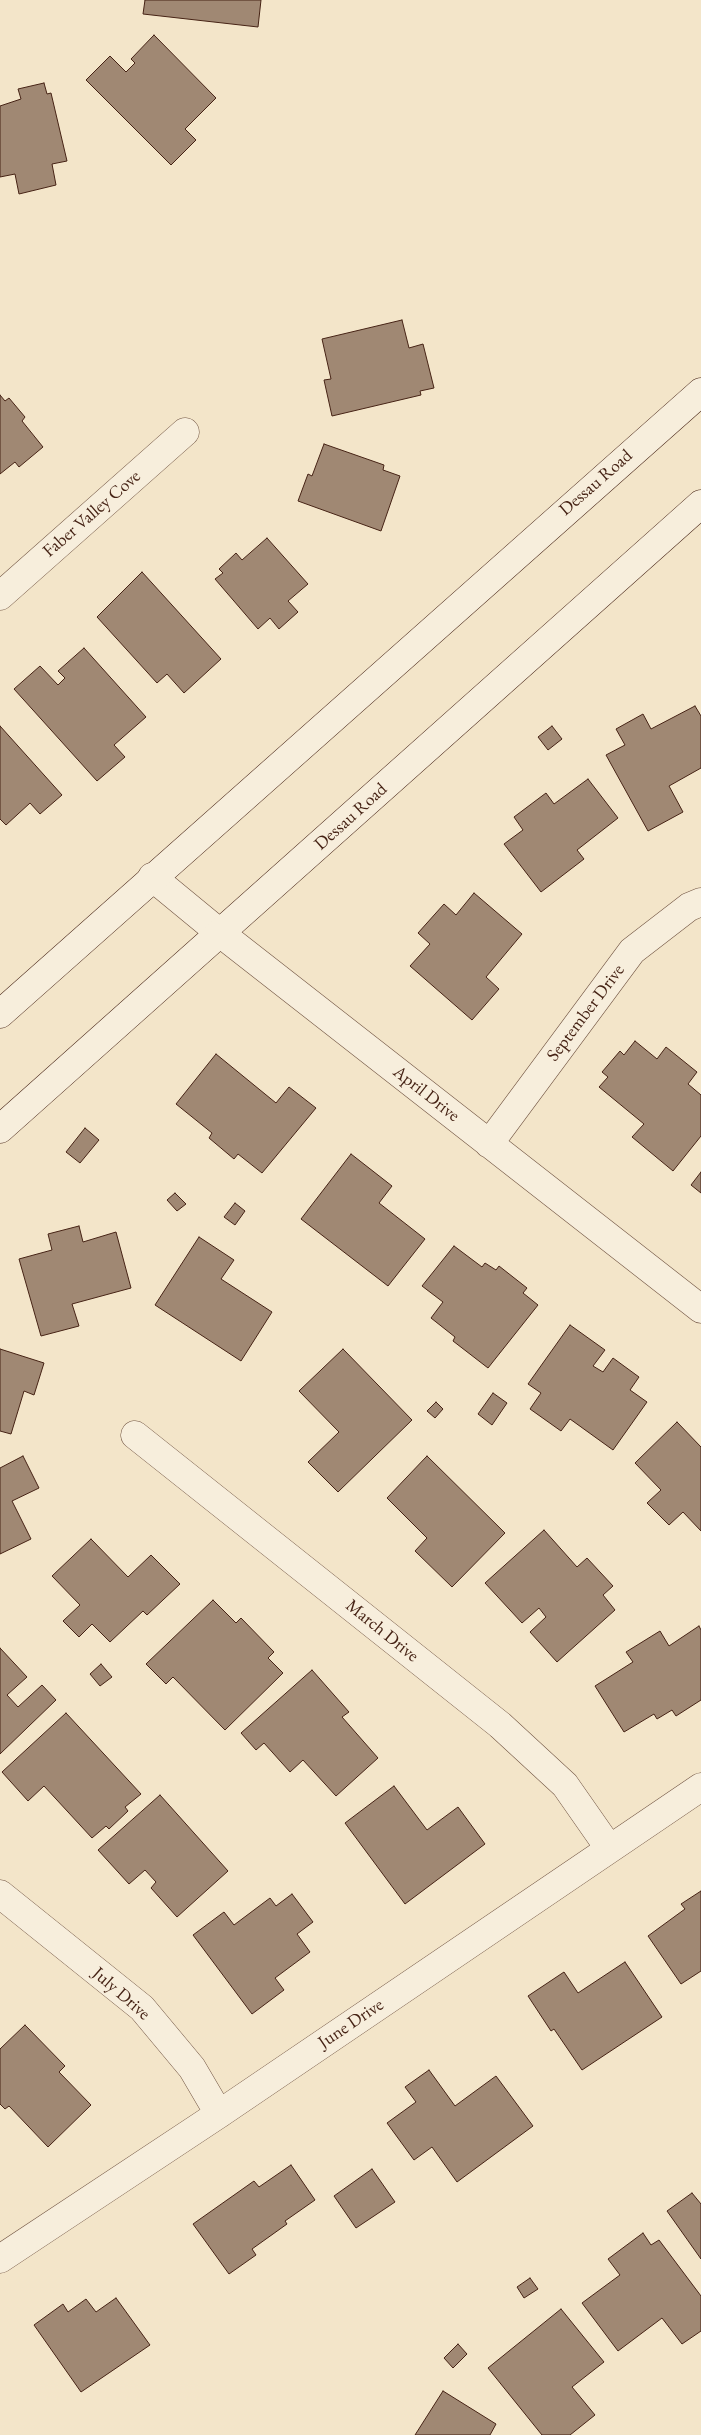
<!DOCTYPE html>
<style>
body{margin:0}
canvas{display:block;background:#f3e5c9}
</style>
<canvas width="701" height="2435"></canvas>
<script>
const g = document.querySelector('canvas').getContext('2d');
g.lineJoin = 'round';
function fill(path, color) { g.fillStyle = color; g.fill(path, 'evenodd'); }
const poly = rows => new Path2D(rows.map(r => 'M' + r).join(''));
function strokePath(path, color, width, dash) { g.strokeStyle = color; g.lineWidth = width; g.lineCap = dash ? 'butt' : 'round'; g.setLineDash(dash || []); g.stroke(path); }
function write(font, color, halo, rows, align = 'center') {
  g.font = font + ' "EB Garamond",serif'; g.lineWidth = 4; g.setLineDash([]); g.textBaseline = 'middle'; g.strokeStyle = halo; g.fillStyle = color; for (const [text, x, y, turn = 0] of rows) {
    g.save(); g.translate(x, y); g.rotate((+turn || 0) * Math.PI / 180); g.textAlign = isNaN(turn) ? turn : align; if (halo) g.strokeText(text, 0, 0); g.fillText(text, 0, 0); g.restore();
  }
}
const building = poly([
 [145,0,261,0,258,27,143,14,145,0],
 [154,35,216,98,185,129,196,140,171,165,86,80,110,56,126,72,135,63,131,59,154,35],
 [44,83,47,94,51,93,67,161,52,164,56,185,19,194,15,174,0,177,0,106,21,99,18,89,44,83],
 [402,320,409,348,423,344,434,388,420,391,421,395,332,416,324,380,331,379,322,339,402,320],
 [0,395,5,401,9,398,25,417,22,421,43,447,19,467,15,462,0,474,0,395],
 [324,444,384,465,383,470,400,476,381,531,298,501,308,474,312,476,324,444],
 [267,538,308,584,288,601,298,612,279,629,270,618,258,629,215,579,223,573,219,569,236,553,242,560,267,538],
 [142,572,221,659,184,693,167,674,157,683,97,617,142,572],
 [84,648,146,717,114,745,125,757,97,781,14,689,40,666,58,685,65,678,58,671,84,648],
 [695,706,701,716,701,768,669,786,683,812,648,831,606,755,625,745,616,729,643,714,651,729,695,706],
 [0,726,62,795,40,814,30,803,6,825,0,819,0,726],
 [552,726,562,739,548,750,538,737,552,726],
 [588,779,618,818,577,850,584,859,541,892,504,844,523,830,514,817,546,793,554,804,588,779],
 [474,893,522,934,486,977,499,989,472,1020,410,966,430,944,418,933,444,904,456,915,474,893],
 [635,1041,657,1059,666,1047,697,1072,688,1084,701,1095,701,1136,673,1171,632,1137,644,1124,599,1087,608,1077,602,1072,620,1051,624,1055,635,1041],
 [216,1054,276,1103,289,1087,316,1108,262,1173,238,1154,234,1159,209,1138,212,1133,176,1104,216,1054],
 [85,1128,99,1140,80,1163,66,1152,85,1128],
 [351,1154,392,1186,379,1203,425,1239,388,1286,301,1219,351,1154],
 [701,1172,701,1193,691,1185,701,1172],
 [175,1193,186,1204,177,1211,167,1200,175,1193],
 [235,1203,245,1211,235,1225,224,1217,235,1203],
 [79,1226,83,1242,116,1232,131,1288,72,1304,79,1326,41,1336,19,1259,52,1250,48,1234,79,1226],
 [199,1237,234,1260,221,1279,272,1312,241,1361,155,1305,199,1237],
 [454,1246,482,1267,485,1263,496,1270,499,1266,527,1288,523,1293,538,1305,488,1368,453,1341,455,1337,431,1318,443,1302,422,1286,454,1246],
 [570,1325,605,1350,593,1366,603,1372,613,1358,639,1377,630,1390,647,1402,613,1450,570,1419,561,1431,530,1409,541,1393,528,1384,570,1325],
 [0,1349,44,1363,34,1395,24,1391,11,1434,0,1431,0,1349],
 [343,1349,412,1420,338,1492,308,1462,339,1432,299,1391,343,1349],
 [493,1393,507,1403,492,1425,478,1414,493,1393],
 [436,1402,443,1409,435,1418,427,1411,436,1402],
 [677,1422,701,1447,701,1531,683,1512,669,1525,647,1503,661,1490,635,1463,677,1422],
 [23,1456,39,1488,12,1501,31,1539,0,1554,0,1468,23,1456],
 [427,1456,505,1533,452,1587,415,1551,427,1538,387,1498,427,1456],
 [544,1530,577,1567,587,1558,613,1586,603,1595,615,1610,557,1662,530,1632,546,1617,539,1608,522,1623,485,1583,544,1530],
 [91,1539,128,1577,151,1555,180,1584,147,1615,143,1611,110,1642,92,1624,79,1637,63,1621,80,1605,52,1576,91,1539],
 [213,1600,236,1623,241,1618,274,1652,268,1658,283,1673,225,1730,173,1677,166,1684,146,1664,213,1600],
 [699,1626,701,1630,701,1700,676,1716,672,1710,657,1719,654,1714,624,1732,595,1686,633,1662,626,1652,660,1631,669,1646,699,1626],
 [0,1648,27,1677,7,1695,18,1707,42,1685,56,1700,0,1754,0,1648],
 [101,1664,112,1677,100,1686,90,1674,101,1664],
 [312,1670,349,1712,342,1717,378,1758,336,1796,303,1760,290,1772,264,1743,256,1750,241,1733,312,1670],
 [66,1713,141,1794,125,1807,128,1811,109,1829,106,1826,92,1838,44,1786,28,1801,2,1772,66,1713],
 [394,1786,427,1830,458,1807,485,1844,405,1904,345,1823,394,1786],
 [160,1795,228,1871,177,1917,151,1888,156,1882,145,1870,129,1884,98,1850,160,1795],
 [701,1891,701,1971,681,1984,648,1936,685,1909,681,1904,701,1891],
 [292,1894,313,1922,297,1934,310,1952,275,1978,284,1990,252,2014,193,1935,224,1912,234,1925,270,1898,276,1906,292,1894],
 [625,1962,662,2017,582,2070,554,2029,551,2031,528,1996,564,1972,578,1993,625,1962],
 [25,2025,65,2066,59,2072,91,2105,48,2147,9,2106,5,2109,0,2104,0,2049,25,2025],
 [429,2070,455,2106,496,2076,533,2126,457,2182,432,2147,414,2160,387,2123,416,2102,405,2087,429,2070],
 [291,2165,315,2200,285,2221,287,2224,252,2249,256,2255,229,2274,193,2224,254,2181,259,2187,291,2165],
 [372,2169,395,2202,356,2228,334,2196,372,2169],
 [692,2193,701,2204,701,2259,667,2211,692,2193],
 [643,2233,651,2245,659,2240,701,2296,701,2331,682,2344,662,2318,618,2351,582,2303,620,2275,608,2259,643,2233],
 [530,2278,538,2289,524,2298,517,2287,530,2278],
 [116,2298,150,2345,81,2392,34,2325,63,2304,68,2312,86,2299,96,2312,116,2298],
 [561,2309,604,2362,572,2387,595,2415,570,2435,542,2435,488,2368,561,2309],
 [458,2344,467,2354,453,2368,444,2358,458,2344],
 [443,2391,496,2424,490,2435,415,2435,443,2391]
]);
fill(building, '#a08873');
strokePath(building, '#462315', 1);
const minor = poly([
 [0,596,185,432],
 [152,877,220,933,701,1309],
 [489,1144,632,951,689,907,701,902],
 [135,1435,500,1725,565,1785,609,1848],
 [0,1894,142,2008,192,2068,219,2114],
 [0,2259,219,2114,701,1787]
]);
const secondary = poly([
 [0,1014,701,392],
 [0,1129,701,504]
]);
strokePath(minor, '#715442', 29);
strokePath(secondary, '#462315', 29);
strokePath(minor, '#f7eedc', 28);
strokePath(secondary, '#f7eedc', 28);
write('18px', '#462315', '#f7eedc', [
 ["Dessau Road",596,483,-41],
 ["Faber Valley Cove",92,514,-41],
 ["Dessau Road",351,817,-42],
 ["September Drive",586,1013,-53],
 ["April Drive",426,1094,38],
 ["March Drive",382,1631,39],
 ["July Drive",121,1994,41],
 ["June Drive",351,2024,-34]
]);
</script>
